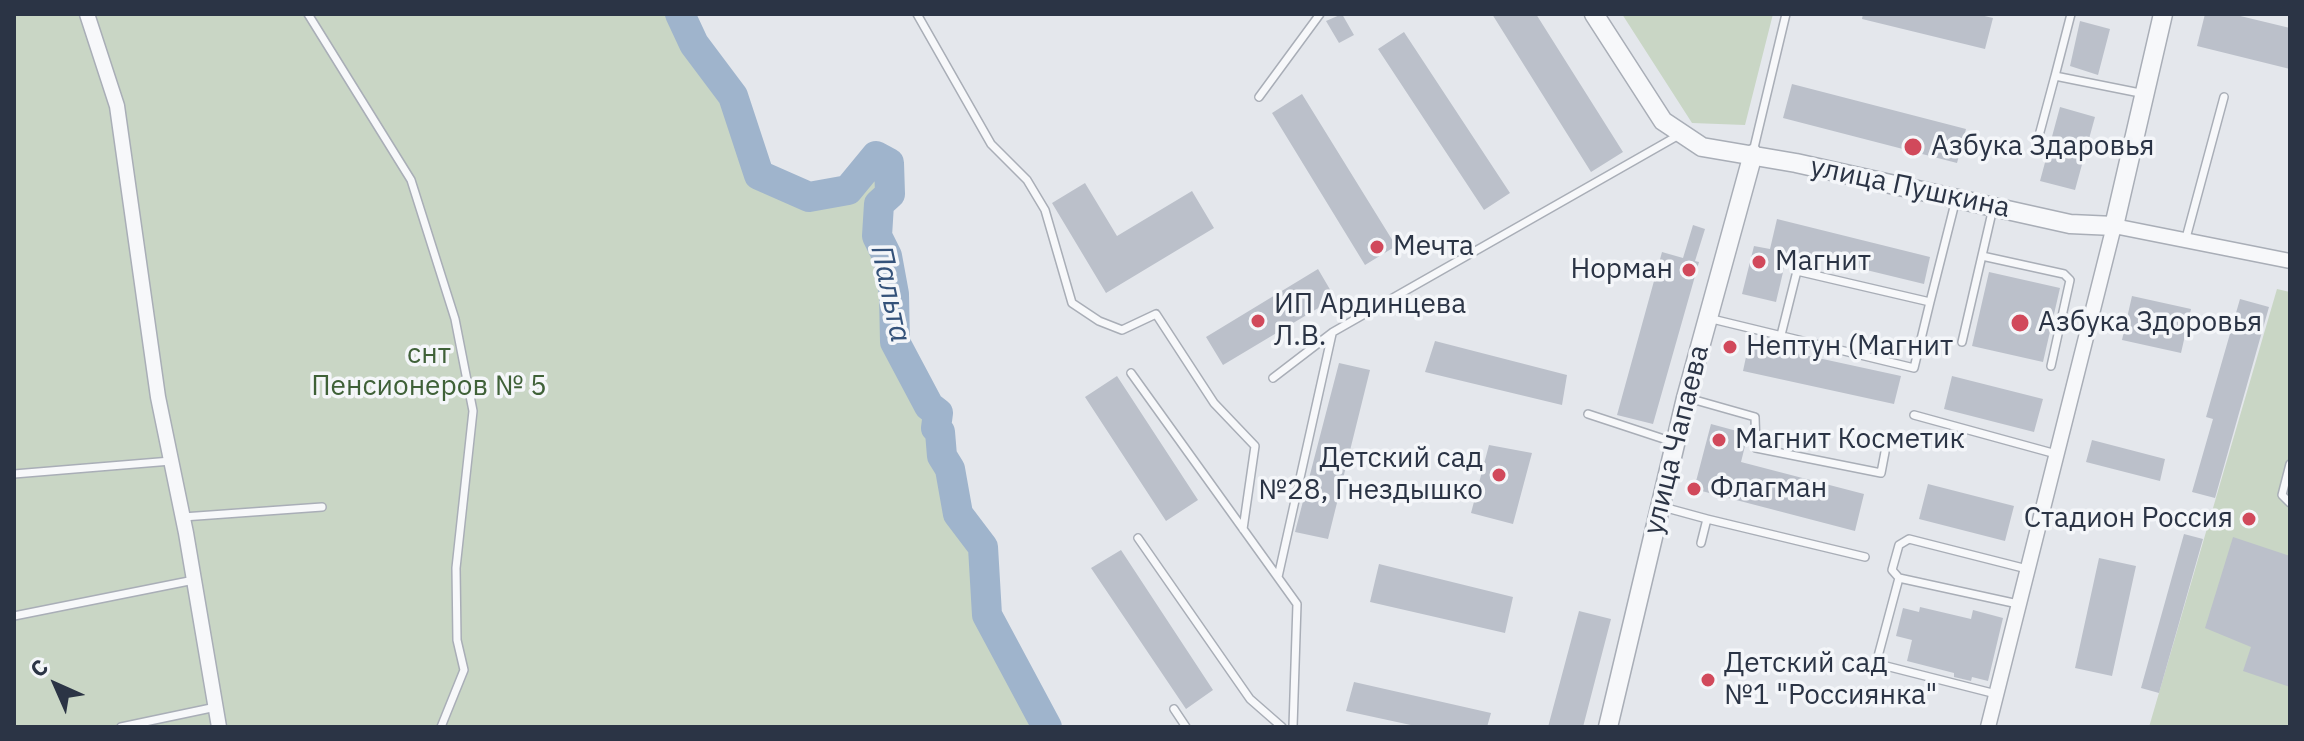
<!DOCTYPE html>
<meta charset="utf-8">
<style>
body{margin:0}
#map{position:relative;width:2304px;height:741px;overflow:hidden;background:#e4e7ec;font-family:"IBM Plex Sans",sans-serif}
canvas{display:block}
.frame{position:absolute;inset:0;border:16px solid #2b3445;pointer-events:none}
.north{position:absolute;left:16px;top:645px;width:80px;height:80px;-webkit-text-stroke:6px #f4f6f9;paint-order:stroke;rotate:315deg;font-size:22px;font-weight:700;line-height:32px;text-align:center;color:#2b3445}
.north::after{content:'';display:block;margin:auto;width:28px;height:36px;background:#2b3445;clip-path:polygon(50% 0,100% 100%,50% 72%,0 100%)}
</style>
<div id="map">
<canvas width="2304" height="741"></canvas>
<div class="frame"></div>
<div class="north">С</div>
</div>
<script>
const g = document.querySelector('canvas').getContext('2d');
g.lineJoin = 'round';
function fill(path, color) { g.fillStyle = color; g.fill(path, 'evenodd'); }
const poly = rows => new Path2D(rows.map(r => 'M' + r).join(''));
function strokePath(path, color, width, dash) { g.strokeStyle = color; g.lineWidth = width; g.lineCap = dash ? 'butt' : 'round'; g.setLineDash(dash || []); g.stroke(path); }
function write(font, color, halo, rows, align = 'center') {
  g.font = font + ' "IBM Plex Sans",sans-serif'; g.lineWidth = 7; g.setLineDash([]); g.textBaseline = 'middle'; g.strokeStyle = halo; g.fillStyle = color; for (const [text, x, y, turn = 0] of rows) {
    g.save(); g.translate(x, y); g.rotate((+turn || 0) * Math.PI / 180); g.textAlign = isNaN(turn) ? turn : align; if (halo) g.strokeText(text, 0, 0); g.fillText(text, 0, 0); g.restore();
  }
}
fill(poly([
 [14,14,680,14,694,44,733,96,759,175,809,196,848,190,876,156,889,163,890,194,879,204,877,236,887,256,894,294,895,342,929,406,938,413,936,428,940,432,942,456,950,469,958,514,983,547,987,615,1047,727,14,727],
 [1622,14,1773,14,1745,125,1692,123],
 [2277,289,2290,292,2290,727,2149,727]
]), '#c9d6c5');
strokePath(poly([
 [680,14,694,44,733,96,759,175,809,197,848,190,876,156,889,163,890,194,879,204,877,236,887,256,894,294,895,342,929,406,938,413,936,428,940,432,942,456,950,469,958,514,983,547,987,615,1047,727]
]), '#9fb4cc', 30);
fill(poly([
 [1342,14,1354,35,1339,43,1326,21],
 [1492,14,1536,14,1623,152,1591,172],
 [1863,14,1976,14,1993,18,1985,49,1862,19],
 [2205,14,2232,14,2290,28,2290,69,2197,46],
 [2080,21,2110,29,2098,75,2070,66],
 [1404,32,1510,193,1484,210,1378,49],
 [1792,84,1966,129,1957,163,1783,118],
 [1302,94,1396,246,1365,265,1272,113],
 [2060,107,2095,117,2075,190,2040,181],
 [1085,183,1117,236,1192,191,1214,228,1106,293,1052,203],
 [1777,219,1930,257,1924,284,1788,251,1776,302,1742,294,1754,246,1770,249],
 [1693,225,1705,229,1695,261,1699,262,1653,424,1617,415,1662,252,1683,258],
 [1318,269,1335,298,1223,365,1206,337],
 [1989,272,2060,288,2043,362,1972,346],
 [2132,296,2191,309,2181,353,2122,340],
 [2240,299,2269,307,2215,498,2192,492,2213,419,2206,417],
 [1435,341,1567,375,1562,405,1425,372],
 [1749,343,1901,376,1894,404,1743,371],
 [1339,363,1370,370,1328,539,1295,532],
 [1117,376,1198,500,1166,521,1085,397],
 [1952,376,2043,399,2034,432,1944,409],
 [1711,424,1748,434,1741,462,1864,494,1855,531,1694,489],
 [2092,440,2165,459,2160,481,2086,462],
 [1489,445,1532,453,1513,524,1471,513],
 [1928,484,2014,506,2005,541,1919,519],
 [2184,534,2203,539,2159,693,2141,688],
 [2233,537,2290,556,2290,687,2243,671,2251,647,2205,628],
 [1121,550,1213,690,1186,709,1091,568],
 [2099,558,2136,566,2112,676,2075,668],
 [1379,564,1513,597,1505,633,1370,602],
 [1920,607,1971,619,1973,610,2003,618,1988,681,1972,677,1971,681,1954,677,1954,673,1907,661,1912,640,1896,636,1903,608,1919,612],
 [1579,611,1611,619,1583,727,1548,727],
 [1354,682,1491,713,1487,727,1420,727,1346,711]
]), '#bbc0ca');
const service = poly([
 [308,14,411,180,455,319,473,411,456,568,457,640,464,670,441,727],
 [917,14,991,144,1027,180,1045,210,1072,303,1099,321,1122,330,1156,314,1214,403,1255,446,1243,529],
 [2055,76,2071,14],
 [1259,97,1320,14],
 [2037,143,2055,76,2145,94],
 [1753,152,1786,14],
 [2186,238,2224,97],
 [1982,256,2064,274,2070,280,2051,366],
 [1930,302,1956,199],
 [1708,318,1914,368,1930,302,1797,271,1781,335],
 [1962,342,1993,208],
 [1131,373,1297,604,1293,727],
 [1273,378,1333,332,1679,135],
 [1688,398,1755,417,1756,448,1881,473,1885,452],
 [1588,414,1673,442],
 [1914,415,2056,454],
 [2290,464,2282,495,2290,503],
 [14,474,171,461],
 [1663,507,1707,519,1701,543],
 [183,517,322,507],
 [1707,519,1865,557],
 [1138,538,1250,699,1282,727],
 [1278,577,1332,334],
 [1899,578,1892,570,1899,545,1909,539,2027,569],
 [14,616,194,580],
 [1996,694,1882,665,1877,660,1899,578,2018,604],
 [1174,709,1186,727],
 [121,727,216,707]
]);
const minor = poly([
 [87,14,117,106,158,397,186,533,219,727],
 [1988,727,2114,226,2290,261]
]);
const tertiary = poly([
 [1594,14,1663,121,1702,147,1796,163,2070,224,2114,226,2163,14],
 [1608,727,1686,398,1753,154]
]);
strokePath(service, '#a9aeb7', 10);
strokePath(minor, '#a9aeb7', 17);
strokePath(tertiary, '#a9aeb7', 21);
strokePath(service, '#f7f8fa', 7);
strokePath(minor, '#f7f8fa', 14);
strokePath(tertiary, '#f7f8fa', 18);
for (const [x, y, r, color] of [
 [1913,147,10,"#d1495b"],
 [1377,247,8,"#d1495b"],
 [1759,262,8,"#d1495b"],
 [1689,270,8,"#d1495b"],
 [1258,321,8,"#d1495b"],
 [2020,323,10,"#d1495b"],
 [1730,347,8,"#d1495b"],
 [1719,440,8,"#d1495b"],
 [1499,475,8,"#d1495b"],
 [1694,489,8,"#d1495b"],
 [2249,519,8,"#d1495b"],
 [1708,680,8,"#d1495b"]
]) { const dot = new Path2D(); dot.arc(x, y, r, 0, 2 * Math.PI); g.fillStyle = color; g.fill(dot); strokePath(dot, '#f4f6f9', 3); }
write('28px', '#2b3445', '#f4f6f9', [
 ["Азбука Здаровья",1931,147],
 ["Мечта",1393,247],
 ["Магнит",1775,262],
 ["Норман",1673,270,"right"],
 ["ИП Ардинцева",1274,305],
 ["Л.В.",1274,337],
 ["Азбука Здоровья",2038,323],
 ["Нептун (Магнит",1746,347],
 ["Магнит Косметик",1735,440],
 ["Детский сад",1483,459,"right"],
 ["№28, Гнездышко",1483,491,"right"],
 ["Флагман",1710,489],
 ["Стадион Россия",2233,519,"right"],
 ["Детский сад",1724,664],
 ["№1 \"Россиянка\"",1724,696]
], 'left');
write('28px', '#2b3445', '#f4f6f9', [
 ["улица Пушкина",1910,188,12],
 ["улица Чапаева",1677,440,-76]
]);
write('28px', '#3f6138', '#f4f6f9', [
 ["снт",429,355],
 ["Пенсионеров № 5",429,387]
]);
write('italic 30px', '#34527a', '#f4f6f9', [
 ["Пальта",890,294,78]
]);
</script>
